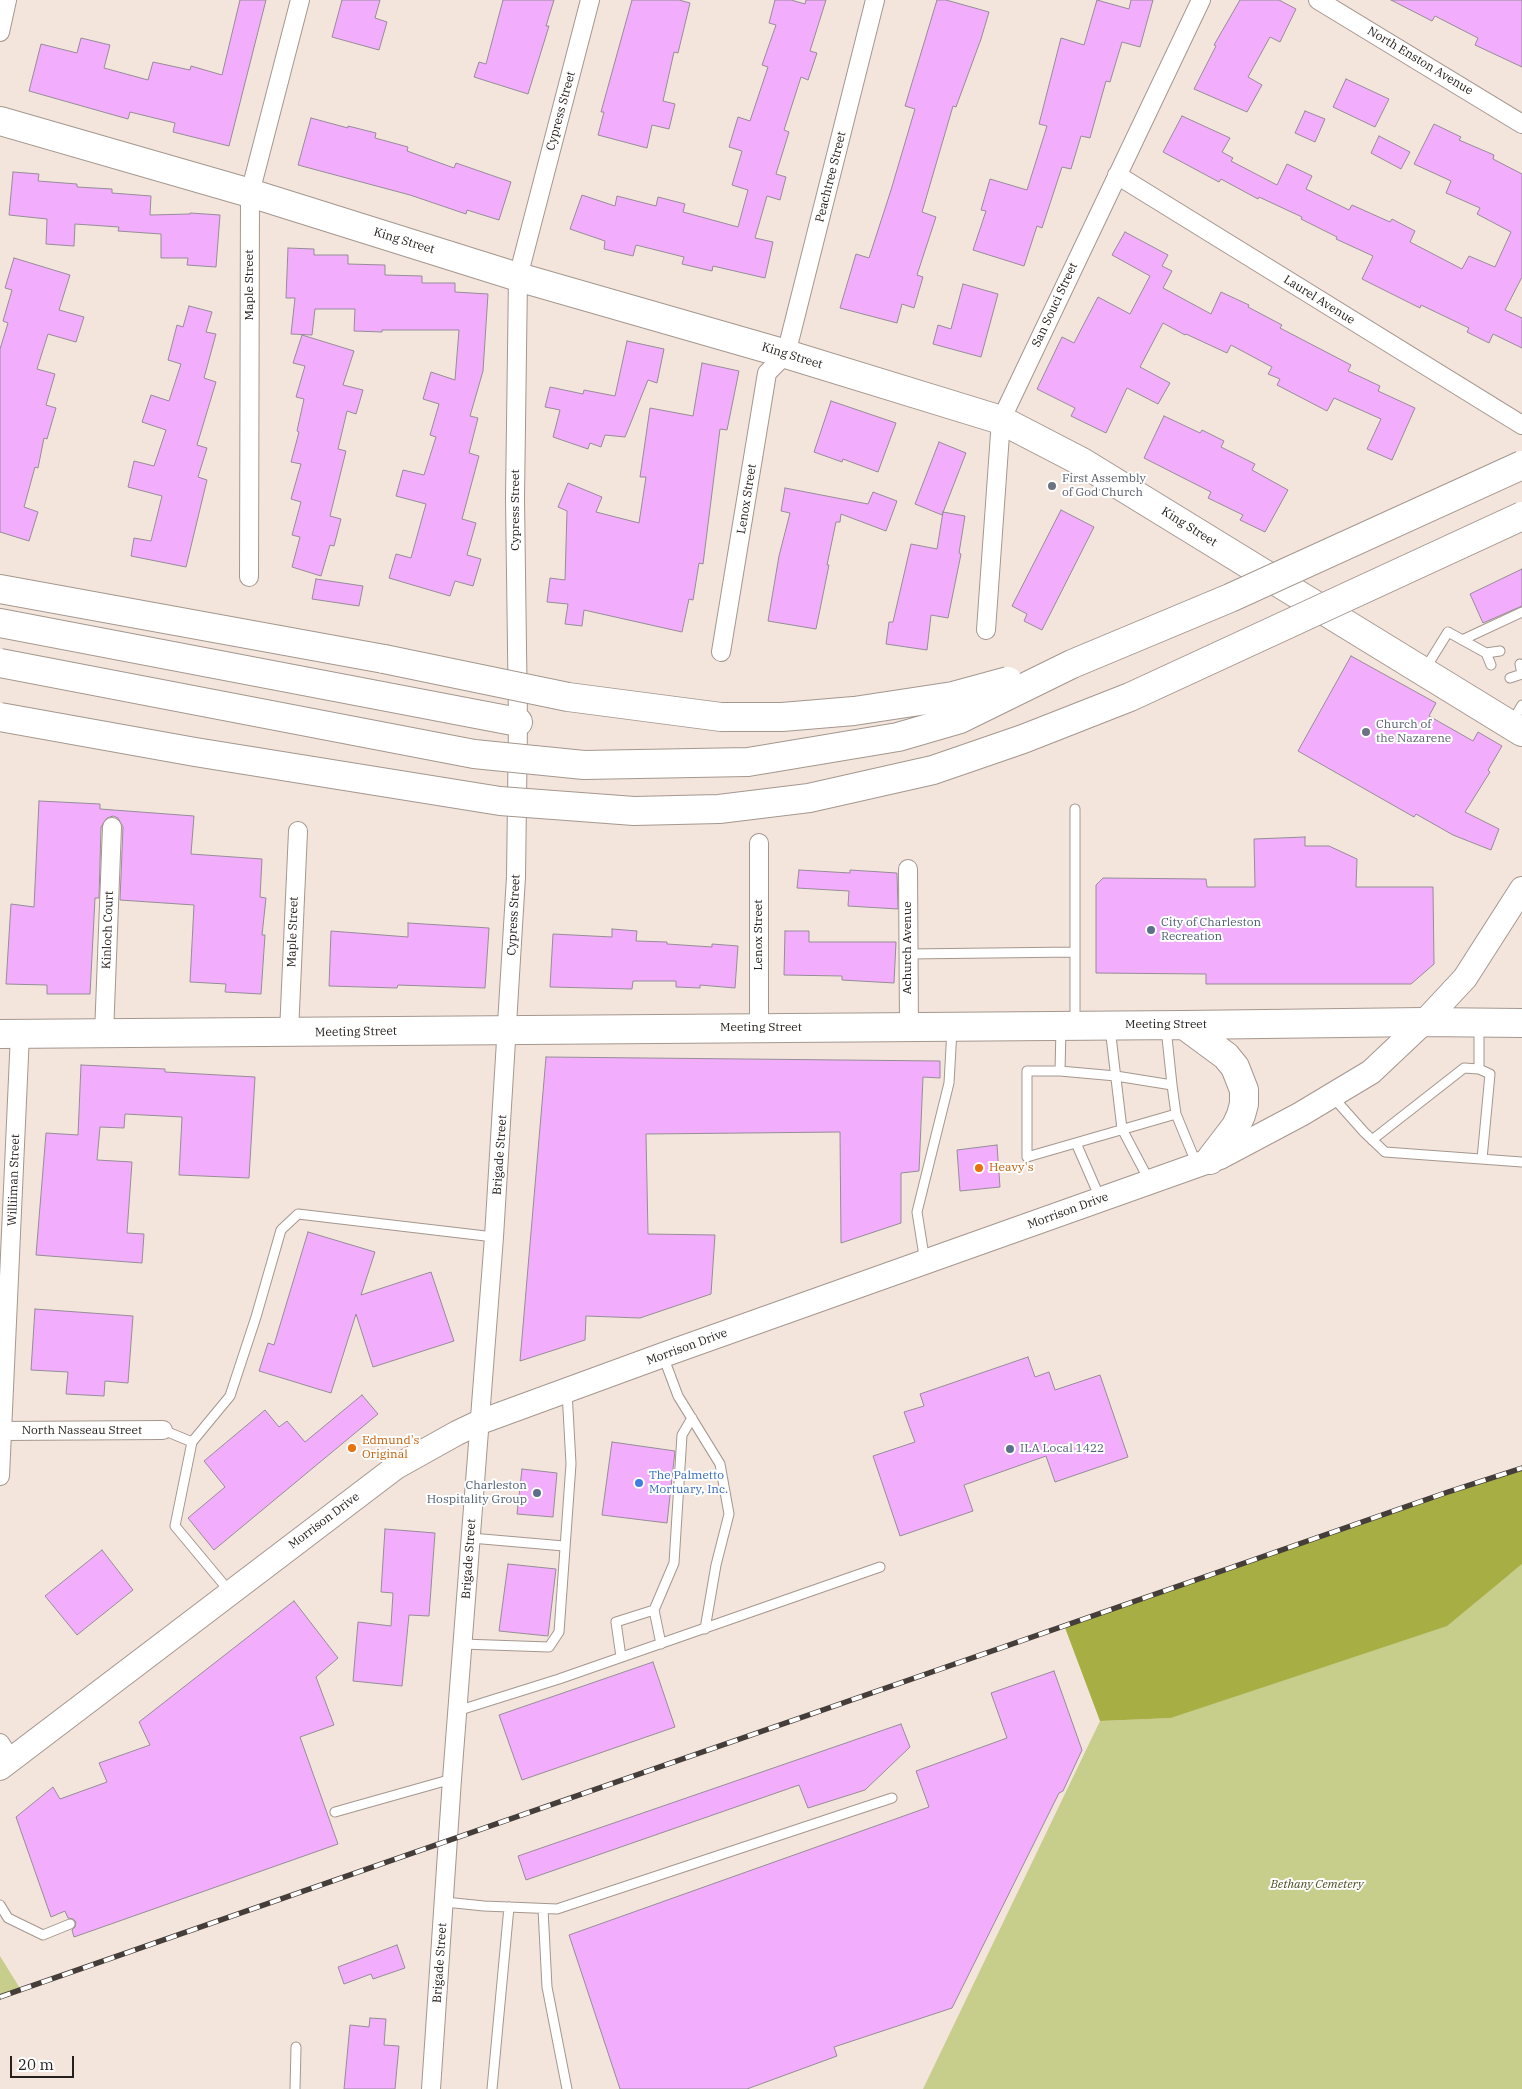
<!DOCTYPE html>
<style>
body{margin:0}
#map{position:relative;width:1522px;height:2089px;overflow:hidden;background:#f3e5dc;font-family:"IBM Plex Serif",serif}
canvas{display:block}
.scale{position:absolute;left:10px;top:2056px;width:64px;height:22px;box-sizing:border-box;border:2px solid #25201d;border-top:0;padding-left:6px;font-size:15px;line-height:18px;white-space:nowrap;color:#25201d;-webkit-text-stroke:4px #fff;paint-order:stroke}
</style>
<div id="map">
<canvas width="1522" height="2089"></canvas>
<div class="scale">20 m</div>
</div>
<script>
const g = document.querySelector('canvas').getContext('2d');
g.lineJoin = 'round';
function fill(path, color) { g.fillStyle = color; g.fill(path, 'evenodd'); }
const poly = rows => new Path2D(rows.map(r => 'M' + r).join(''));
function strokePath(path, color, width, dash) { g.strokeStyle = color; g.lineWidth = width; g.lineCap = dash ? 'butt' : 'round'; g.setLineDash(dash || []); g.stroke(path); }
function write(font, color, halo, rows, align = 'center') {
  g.font = font + ' "IBM Plex Serif",serif'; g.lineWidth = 4; g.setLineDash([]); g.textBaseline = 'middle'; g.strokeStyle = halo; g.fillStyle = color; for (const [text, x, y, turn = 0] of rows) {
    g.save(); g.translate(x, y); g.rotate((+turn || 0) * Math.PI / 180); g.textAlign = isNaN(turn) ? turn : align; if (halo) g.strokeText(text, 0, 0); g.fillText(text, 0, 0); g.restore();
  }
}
fill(poly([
 [1522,1564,1522,2089,923,2089,1100,1721,1171,1718,1298,1675,1511,1573],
 [0,1956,21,1990,0,1997]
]), '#c7cd8b');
fill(poly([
 [1522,1468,1522,1564,1447,1626,1171,1718,1100,1721,1064,1625,1448,1492]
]), '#a7ae44');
const building = poly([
 [240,0,266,0,229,146,173,132,175,123,130,112,128,119,29,91,41,44,77,53,81,38,110,45,104,68,148,80,153,62,190,70,191,66,222,75,240,0],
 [342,0,380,0,375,18,387,22,379,50,332,37,342,0],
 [503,0,554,0,546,26,549,26,528,94,474,77,479,62,486,64,503,0],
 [632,0,679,0,690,3,678,53,674,52,663,101,675,104,669,129,652,125,647,148,598,135,604,112,601,112,632,0],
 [775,0,791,0,805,4,806,0,826,0,810,51,817,53,808,80,801,77,784,130,789,132,776,174,786,177,780,200,767,196,755,238,773,242,765,278,713,266,712,271,682,264,684,257,636,245,633,256,604,249,605,241,570,229,582,195,615,206,617,196,656,206,658,197,685,204,683,212,738,227,748,190,732,185,742,151,729,147,738,117,750,121,768,67,762,65,776,25,769,23,775,0],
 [937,0,946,0,989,12,981,39,956,107,953,106,922,212,936,217,917,275,923,277,914,308,902,304,897,323,840,308,856,254,869,258,891,190,915,109,905,106,937,0],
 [1097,0,1129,9,1131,0,1153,0,1140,47,1122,42,1110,82,1106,81,1090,138,1081,136,1071,169,1062,167,1042,228,1037,226,1024,266,973,250,986,211,981,210,990,179,1027,190,1047,126,1039,124,1061,38,1084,45,1097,0],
 [1240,0,1279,0,1296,9,1280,42,1270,37,1248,77,1262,85,1247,112,1194,89,1216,46,1214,45,1240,0],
 [1391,0,1522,0,1522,67,1475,45,1478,38,1435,16,1432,21,1391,0],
 [1346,79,1389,99,1375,127,1333,107,1346,79],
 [1305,111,1325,119,1315,142,1295,133,1305,111],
 [1182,116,1230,138,1222,152,1233,158,1231,161,1277,185,1287,164,1312,176,1306,189,1349,210,1352,205,1390,222,1392,219,1415,231,1410,242,1462,269,1469,256,1495,267,1511,232,1477,214,1480,208,1446,193,1451,181,1414,164,1434,124,1461,137,1459,140,1494,155,1493,159,1522,174,1522,277,1505,310,1522,318,1522,348,1493,334,1489,343,1467,332,1469,328,1421,305,1420,308,1362,279,1373,256,1336,239,1337,237,1301,219,1302,217,1259,197,1258,199,1221,179,1219,182,1163,152,1182,116],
 [311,118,348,128,348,126,376,133,375,138,408,147,407,151,454,168,456,163,511,182,499,220,467,210,466,214,410,195,298,165,311,118],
 [1379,136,1410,152,1401,169,1371,153,1379,136],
 [13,172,39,174,38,181,77,184,77,187,112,189,112,193,151,196,150,215,190,214,190,213,220,215,216,267,187,265,188,258,161,258,161,234,118,231,119,227,75,224,74,246,46,244,47,219,9,215,13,172],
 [1125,232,1168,255,1162,266,1172,271,1163,288,1211,314,1221,292,1249,305,1248,307,1282,325,1280,328,1351,365,1348,371,1380,386,1378,391,1415,408,1392,460,1367,449,1381,419,1334,398,1327,411,1277,385,1280,379,1268,374,1272,367,1231,345,1227,353,1186,334,1185,335,1163,323,1140,367,1170,383,1158,404,1127,388,1106,433,1071,416,1075,408,1037,389,1062,337,1074,343,1098,297,1130,314,1150,276,1112,255,1125,232],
 [288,248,314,249,314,255,348,255,348,264,385,265,385,275,422,276,422,283,455,283,455,292,488,294,483,371,470,416,478,418,469,453,479,456,462,519,476,523,467,555,481,559,473,586,455,581,450,596,389,578,396,554,411,558,426,504,396,496,403,470,424,475,436,437,430,435,439,404,423,399,431,372,455,380,459,330,382,330,382,332,354,331,355,309,315,309,312,335,291,334,295,298,286,298,288,248],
 [14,258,70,275,59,310,84,317,76,342,48,334,37,369,55,374,46,405,56,408,47,439,44,438,38,468,35,467,24,507,38,512,29,541,0,532,0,349,8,323,3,321,12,290,5,288,14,258],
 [963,284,998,294,981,357,933,344,938,325,951,329,963,284],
 [189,306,212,312,206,332,216,334,204,378,216,382,197,445,207,448,198,477,207,480,186,567,131,556,134,538,151,541,162,496,128,487,134,461,154,466,166,430,142,422,151,395,169,401,181,364,168,360,177,325,183,327,189,306],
 [302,335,354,351,343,385,363,390,356,414,347,411,338,449,346,451,330,516,341,519,334,546,330,545,321,576,292,567,300,537,292,535,301,502,291,499,301,464,291,462,299,432,297,431,304,399,296,397,305,366,293,363,302,335],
 [627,341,664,349,657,383,648,380,625,437,605,435,601,447,590,443,588,449,553,437,560,410,545,407,550,387,583,394,584,390,615,396,627,341],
 [702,363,739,371,727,430,720,429,703,564,699,563,693,600,689,599,682,632,584,610,582,626,565,624,568,604,547,602,550,578,565,580,567,511,558,507,568,483,602,497,596,512,639,523,646,477,640,477,650,408,693,416,702,363],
 [831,401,896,423,878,472,843,459,842,462,814,452,831,401],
 [1164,416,1200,433,1202,430,1224,441,1221,447,1255,464,1252,470,1288,490,1265,532,1240,520,1243,515,1208,498,1211,492,1144,458,1164,416],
 [939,442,966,453,942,515,915,504,939,442],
 [785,488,868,504,873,492,897,501,886,531,841,514,840,522,836,522,827,565,829,565,816,629,768,621,779,556,790,513,781,511,785,488],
 [1061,510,1094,527,1042,630,1024,621,1027,614,1012,606,1061,510],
 [943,512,965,516,959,553,961,554,948,618,931,615,927,650,886,644,889,622,893,622,911,544,937,549,943,512],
 [1522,569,1522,606,1483,623,1470,594,1522,569],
 [316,579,363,586,359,606,312,599,316,579],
 [1351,656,1436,703,1429,716,1473,741,1478,732,1502,746,1488,770,1490,772,1465,812,1499,829,1491,850,1453,835,1416,814,1414,817,1298,751,1351,656],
 [39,801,100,804,100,809,194,816,191,854,262,859,260,897,266,898,262,935,265,935,261,994,225,992,226,984,190,982,194,905,120,900,123,827,118,818,113,816,107,818,101,827,99,898,95,898,90,994,47,994,47,985,6,984,11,904,34,907,39,801],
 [1305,837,1305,846,1329,846,1357,859,1356,887,1433,887,1434,964,1411,984,1206,984,1206,974,1096,973,1096,885,1103,878,1206,879,1207,887,1255,887,1254,839,1305,837],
 [799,870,850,873,850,870,897,873,898,909,848,906,849,891,797,888,799,870],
 [408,923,489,928,485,988,398,985,397,988,329,986,331,931,408,937,408,923],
 [612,929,637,931,636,941,667,942,667,944,712,947,712,944,738,946,735,988,700,985,700,988,676,987,676,981,633,981,632,989,550,987,553,934,612,937,612,929],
 [785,931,809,931,809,942,896,942,894,983,842,980,842,976,784,975,785,931],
 [546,1057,940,1061,940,1078,923,1077,919,1171,901,1173,901,1223,841,1243,840,1132,646,1134,648,1234,715,1235,711,1294,640,1318,586,1316,585,1340,520,1361,546,1057],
 [81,1065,165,1069,165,1072,255,1077,249,1178,179,1175,182,1117,125,1114,124,1128,100,1127,97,1160,132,1162,127,1233,144,1234,142,1263,36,1255,46,1133,78,1135,81,1065],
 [997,1145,1000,1187,960,1191,957,1150,997,1145],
 [308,1232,375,1252,361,1295,431,1272,454,1341,373,1367,356,1314,331,1393,259,1371,268,1343,274,1345,308,1232],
 [35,1309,133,1316,128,1383,105,1381,104,1396,66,1394,68,1372,31,1370,35,1309],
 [1028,1357,1035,1377,1049,1372,1055,1390,1100,1375,1128,1457,1055,1482,1046,1456,964,1485,973,1511,900,1536,873,1456,915,1442,904,1412,924,1406,920,1394,1028,1357],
 [362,1395,378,1414,214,1550,188,1518,225,1487,204,1461,265,1410,279,1427,287,1421,305,1442,362,1395],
 [612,1442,675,1451,667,1523,602,1515,612,1442],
 [522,1469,557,1473,553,1517,517,1514,522,1469],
 [385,1529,435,1533,429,1616,409,1615,402,1686,353,1681,358,1622,391,1626,393,1593,381,1592,385,1529],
 [102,1550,133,1590,77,1635,45,1596,102,1550],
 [508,1564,556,1569,548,1636,499,1631,508,1564],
 [294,1601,338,1658,316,1677,334,1725,300,1737,338,1844,74,1937,72,1930,75,1927,76,1922,73,1919,68,1918,65,1911,51,1917,16,1817,53,1787,60,1799,107,1782,99,1763,150,1745,139,1722,294,1601],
 [653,1662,675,1727,522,1780,499,1715,653,1662],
 [1054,1671,1082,1750,1063,1791,1059,1793,952,2008,834,2047,837,2056,747,2089,620,2089,569,1935,929,1807,916,1771,1007,1738,991,1693,1054,1671],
 [901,1724,910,1747,865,1790,808,1808,799,1785,526,1880,518,1856,901,1724],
 [397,1945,405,1968,373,1979,371,1974,344,1984,338,1967,397,1945],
 [370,2018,386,2019,384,2045,399,2046,395,2089,344,2089,350,2025,369,2027,370,2018]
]);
fill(building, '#f2aefd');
strokePath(building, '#958c97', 1);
const service = poly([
 [1462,640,1522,612],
 [1520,664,1522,674],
 [1491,665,1486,653,1500,651],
 [1425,669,1448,632,1486,653],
 [1510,678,1522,674],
 [1512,722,1522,705],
 [1075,809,1075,1022],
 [908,954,1075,952],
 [1479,1024,1479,1069,1490,1074,1482,1159],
 [1110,1028,1122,1129,1150,1182],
 [1166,1028,1172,1085],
 [1060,1071,1116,1076,1172,1085,1176,1114,1027,1157,1027,1071,1060,1071,1061,1028],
 [1332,1096,1364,1132,1385,1152,1522,1162],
 [1176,1114,1197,1165],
 [1372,1140,1464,1068,1479,1069],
 [1076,1143,1100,1198],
 [925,1262,917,1212,949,1083,952,1029],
 [663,1356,678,1396,720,1464,729,1514,716,1565,705,1629],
 [163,1430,192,1442,230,1396,256,1317,281,1230,298,1214,494,1237],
 [192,1442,175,1526,230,1592],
 [471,1538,564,1546],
 [654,1610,674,1563,682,1435,692,1418],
 [462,1644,549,1647,559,1632,571,1464,567,1391],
 [621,1657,616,1622,654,1610,661,1644],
 [457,1711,559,1679,880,1567],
 [335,1812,452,1779],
 [445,1902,484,1906,557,1909,892,1798],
 [0,1905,8,1918,43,1935,70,1924],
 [543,1909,547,1987,567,2089],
 [295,2089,296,2047],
 [492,2089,509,1907]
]);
const minor = poly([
 [1318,0,1522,124],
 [0,32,7,0],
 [1117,175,1522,425],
 [249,577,250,193,300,0],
 [986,630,1001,420,1201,0],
 [721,652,767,373,786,354,875,0],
 [908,869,909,1027],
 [759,1028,759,843],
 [289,1032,298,831],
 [104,1034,112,827],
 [0,1431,163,1430],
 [0,1476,20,1034],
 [0,1743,11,1760],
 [431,2089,452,1779,494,1237,516,877,518,722,515,498,518,277,590,0]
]);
const secondary = poly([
 [0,1768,396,1467,457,1433,480,1422,663,1355,1220,1157,1301,1114,1371,1072,1424,1022,1465,978,1522,889]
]);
const primary = poly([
 [0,121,250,193,518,277,786,354,1001,420,1082,462,1522,732],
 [1184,1025,1226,1056,1235,1067,1244,1090,1244,1104,1241,1115,1236,1126,1210,1160],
 [0,1034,1184,1025,1424,1022,1522,1023]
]);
const motorway = poly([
 [0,589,384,659],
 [0,623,518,722]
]);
strokePath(service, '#a4978e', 11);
strokePath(minor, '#a4978e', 20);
strokePath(secondary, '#a4978e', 26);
strokePath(primary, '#a4978e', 30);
strokePath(motorway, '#a4978e', 30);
strokePath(service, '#fff', 9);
strokePath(minor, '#fff', 18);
strokePath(secondary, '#fff', 24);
strokePath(primary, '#fff', 28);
strokePath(motorway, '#fff', 28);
const rail = poly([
 [0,1997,1448,1492,1522,1468]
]);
strokePath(rail, '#443d39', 5.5);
strokePath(rail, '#fff', 4, [11]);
const motorwayBridge = poly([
 [384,659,568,697,721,717,782,717,854,711,953,696,1008,681],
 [0,663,474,754,584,765,748,762,898,737,960,719,1072,664,1230,598,1522,465],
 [0,717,195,752,500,801,634,811,719,809,809,798,933,770,1023,739,1130,697,1522,516]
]);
strokePath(motorwayBridge, '#a4978e', 30, []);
strokePath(motorwayBridge, '#fff', 28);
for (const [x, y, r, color] of [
 [1052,486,5,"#6b7280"],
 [1366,732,5,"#6b7280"],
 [1151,930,5,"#5c6f8a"],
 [979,1168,5,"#e8710a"],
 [352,1448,5,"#e8710a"],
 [1010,1449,5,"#5c6f8a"],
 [639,1483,5,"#3f7fe0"],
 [537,1493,5,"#5c6f8a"]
]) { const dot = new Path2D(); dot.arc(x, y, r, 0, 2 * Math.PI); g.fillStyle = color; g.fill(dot); strokePath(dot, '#fff', 2); }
write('12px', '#25201d', '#fff', [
 ["North Enston Avenue",1420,61,31],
 ["Cypress Street",561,111,-75],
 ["Peachtree Street",831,177,-76],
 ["King Street",404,241,17],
 ["Maple Street",250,285,-90],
 ["Laurel Avenue",1319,300,32],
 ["San Souci Street",1055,305,-65],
 ["King Street",792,356,17],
 ["Lenox Street",747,499,-81],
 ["Cypress Street",516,510,-90],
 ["King Street",1189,527,32],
 ["Cypress Street",514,915,-87],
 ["Kinloch Court",108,930,-88],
 ["Maple Street",293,932,-88],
 ["Lenox Street",759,935,-90],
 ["Achurch Avenue",908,948,-90],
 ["Meeting Street",1166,1025],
 ["Meeting Street",761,1028],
 ["Meeting Street",356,1032,-1],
 ["Brigade Street",500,1155,-86],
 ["Williiman Street",14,1180,-88],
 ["Morrison Drive",1068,1211,-20],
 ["Morrison Drive",687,1347,-20],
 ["North Nasseau Street",82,1431],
 ["Morrison Drive",324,1521,-37],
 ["Brigade Street",469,1559,-86],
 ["Brigade Street",440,1963,-86]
]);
write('12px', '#5b616d', '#fff', [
 ["First Assembly",1062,479],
 ["of God Church",1062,493],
 ["Church of",1376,725],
 ["the Nazarene",1376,739]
], 'left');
write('12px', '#4e5e75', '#fff', [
 ["City of Charleston",1161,923],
 ["Recreation",1161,937],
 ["ILA Local 1422",1020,1449],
 ["Charleston",527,1486,"right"],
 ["Hospitality Group",527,1500,"right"]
], 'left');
write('12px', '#c56008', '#fff', [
 ["Heavy's",989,1168],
 ["Edmund's",362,1441],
 ["Original",362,1455]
], 'left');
write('12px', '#366cbe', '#fff', [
 ["The Palmetto",649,1476],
 ["Mortuary, Inc.",649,1490]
], 'left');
write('italic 12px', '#494d21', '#fff', [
 ["Bethany Cemetery",1317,1885]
]);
</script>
